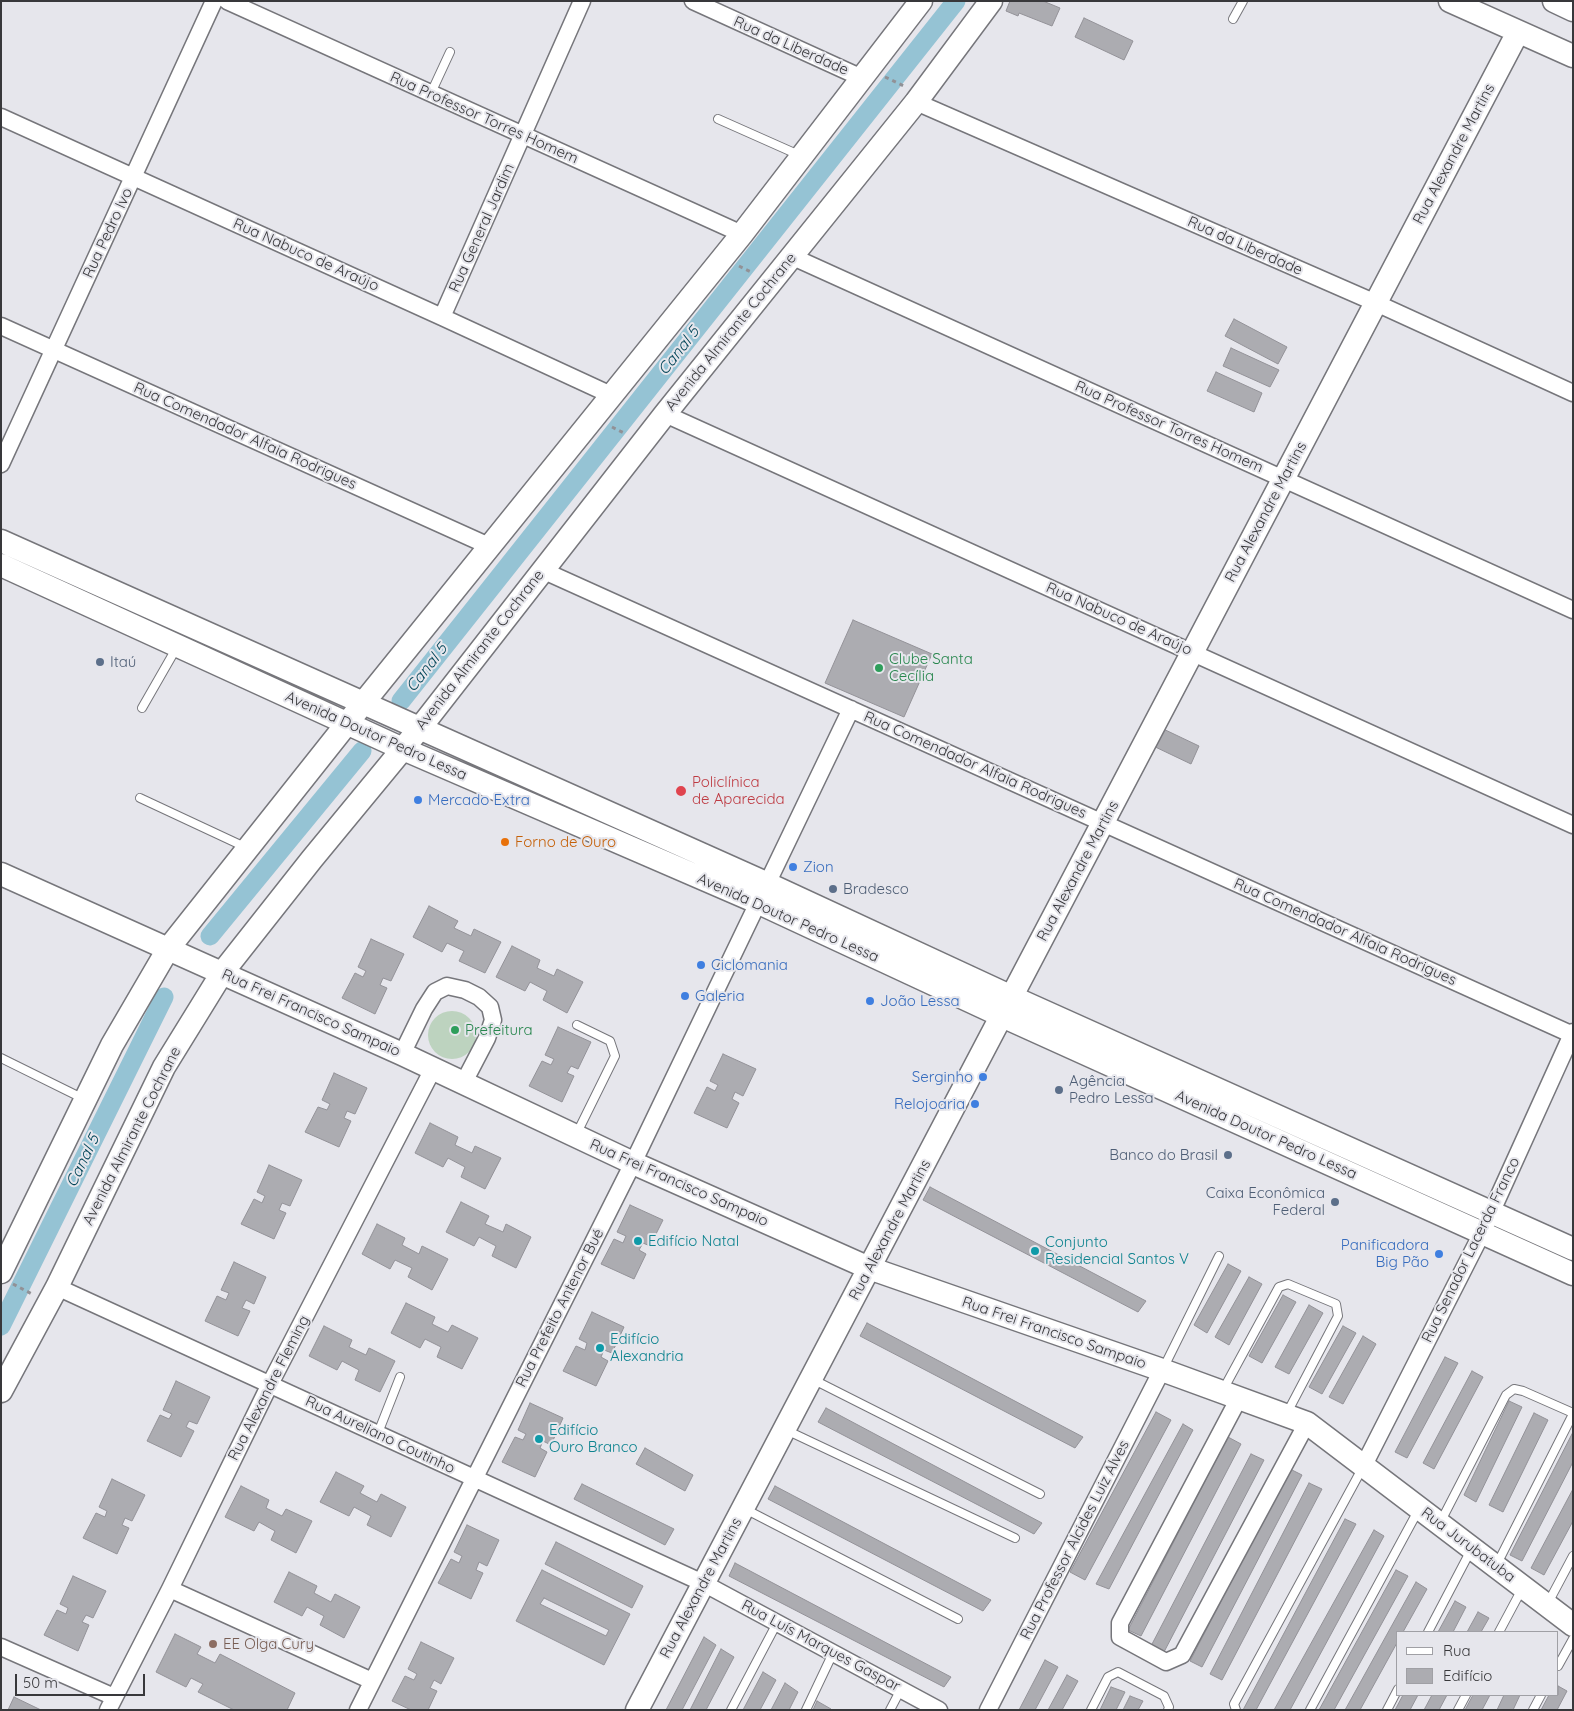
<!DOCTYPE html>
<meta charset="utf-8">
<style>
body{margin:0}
#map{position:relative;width:1574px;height:1711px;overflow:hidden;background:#e6e6ec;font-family:Quicksand,sans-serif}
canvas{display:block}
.frame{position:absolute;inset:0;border:2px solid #38383b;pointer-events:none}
.legend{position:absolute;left:1396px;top:1631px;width:162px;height:65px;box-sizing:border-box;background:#e6e6ec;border:1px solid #a0a0a5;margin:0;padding:6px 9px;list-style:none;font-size:15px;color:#38383b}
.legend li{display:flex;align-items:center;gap:10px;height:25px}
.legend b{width:25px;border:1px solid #a0a0a5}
.scale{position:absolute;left:15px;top:1674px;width:130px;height:22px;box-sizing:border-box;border:2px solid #38383b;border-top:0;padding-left:6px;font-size:15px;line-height:18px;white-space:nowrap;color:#38383b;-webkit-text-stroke:4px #e6e6ec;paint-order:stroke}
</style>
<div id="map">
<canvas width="1574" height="1711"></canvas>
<div class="frame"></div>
<ul class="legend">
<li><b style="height:6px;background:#fff"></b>Rua</li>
<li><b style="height:14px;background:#acacb1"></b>Edifício</li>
</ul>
<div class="scale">50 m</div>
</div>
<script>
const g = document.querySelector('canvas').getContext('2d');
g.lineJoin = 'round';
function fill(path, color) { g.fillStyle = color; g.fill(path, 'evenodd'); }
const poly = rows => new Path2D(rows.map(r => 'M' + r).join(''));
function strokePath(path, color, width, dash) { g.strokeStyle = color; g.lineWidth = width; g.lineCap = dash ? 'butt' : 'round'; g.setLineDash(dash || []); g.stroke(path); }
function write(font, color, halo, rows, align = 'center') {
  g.font = font + ' Quicksand,sans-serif'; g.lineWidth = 4; g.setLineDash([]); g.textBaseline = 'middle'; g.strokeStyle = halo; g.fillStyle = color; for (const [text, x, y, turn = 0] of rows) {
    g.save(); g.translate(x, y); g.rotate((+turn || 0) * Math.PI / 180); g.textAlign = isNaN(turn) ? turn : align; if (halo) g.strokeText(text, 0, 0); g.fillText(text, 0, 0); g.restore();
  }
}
fill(poly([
 '428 1035a24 24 0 1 1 48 0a24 24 0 1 1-48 0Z'
]), '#bdd3bf');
strokePath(poly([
 [401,701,956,1],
 [210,936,362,751],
 [1,1326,164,997]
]), '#95c3d4', 19);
const building = poly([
 [1010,1,1043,1,1060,8,1052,26,1019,13,1018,16,1006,11,1010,1],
 [1084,18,1133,41,1124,60,1075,37,1084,18],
 [1234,319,1287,347,1278,364,1225,336,1234,319],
 [1231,348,1279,370,1270,387,1223,366,1231,348],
 [1216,372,1262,393,1254,412,1207,391,1216,372],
 [853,620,932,654,904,717,825,683,853,620],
 [1157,726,1199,746,1191,764,1149,744,1157,726],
 [429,906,458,921,454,928,471,936,474,929,501,942,485,973,459,961,464,951,447,943,442,952,413,937,429,906],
 [371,939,404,954,391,981,383,978,380,985,387,988,375,1014,342,998,355,973,363,977,366,971,358,967,371,939],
 [512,946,540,960,537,968,554,976,557,969,583,982,567,1013,543,1000,547,991,530,982,525,991,496,977,512,946],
 [558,1027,591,1042,578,1069,571,1066,567,1073,574,1076,562,1102,529,1086,542,1061,551,1065,554,1059,545,1055,558,1027],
 [723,1054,756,1069,743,1096,735,1092,732,1099,739,1103,727,1128,694,1113,707,1087,715,1091,718,1085,710,1081,723,1054],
 [334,1073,367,1088,355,1114,347,1111,344,1118,351,1121,339,1147,305,1132,318,1107,327,1110,330,1104,322,1100,334,1073],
 [430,1123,458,1137,455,1145,472,1153,475,1146,501,1158,485,1189,461,1177,465,1167,448,1158,443,1167,415,1153,430,1123],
 [269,1165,302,1180,290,1206,282,1203,279,1210,286,1213,274,1239,241,1224,254,1199,262,1203,265,1196,257,1192,269,1165],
 [930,1187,1146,1301,1138,1312,923,1200,930,1187],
 [461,1202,489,1216,485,1224,503,1232,506,1224,531,1237,516,1268,492,1256,496,1246,479,1237,474,1246,446,1232,461,1202],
 [630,1205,663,1220,650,1246,643,1243,639,1250,646,1254,634,1279,601,1264,614,1239,623,1243,626,1236,617,1232,630,1205],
 [377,1224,405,1238,402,1245,419,1254,422,1246,448,1259,432,1290,408,1277,412,1268,395,1260,390,1269,362,1254,377,1224],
 [234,1262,266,1277,254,1304,246,1300,242,1308,250,1311,238,1336,205,1321,217,1296,226,1300,229,1293,221,1290,234,1262],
 [1228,1264,1241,1271,1207,1333,1194,1325,1228,1264],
 [1249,1277,1262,1284,1229,1345,1215,1337,1249,1277],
 [1283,1295,1296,1302,1262,1363,1249,1356,1283,1295],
 [406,1303,435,1317,432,1324,448,1332,452,1325,478,1338,462,1369,437,1357,441,1347,425,1339,420,1348,391,1333,406,1303],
 [1309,1305,1323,1313,1289,1374,1275,1367,1309,1305],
 [592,1312,624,1327,612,1353,604,1350,601,1357,608,1361,596,1386,563,1371,576,1346,585,1350,587,1343,579,1339,592,1312],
 [867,1323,1083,1437,1075,1448,860,1336,867,1323],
 [324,1326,352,1340,349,1347,366,1355,369,1348,395,1361,380,1392,355,1380,359,1370,342,1361,337,1370,309,1356,324,1326],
 [1343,1326,1356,1333,1322,1394,1309,1387,1343,1326],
 [1363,1336,1376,1344,1343,1404,1329,1397,1363,1336],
 [1445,1357,1458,1363,1407,1458,1395,1452,1445,1357],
 [1472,1371,1483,1377,1434,1469,1423,1463,1472,1371],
 [176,1381,210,1397,197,1424,189,1421,186,1427,194,1431,181,1457,147,1441,160,1415,169,1419,172,1414,163,1410,176,1381],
 [1509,1401,1522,1407,1476,1502,1464,1495,1509,1401],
 [530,1403,563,1418,551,1445,543,1441,540,1448,547,1452,535,1477,502,1462,515,1437,523,1440,526,1434,518,1430,530,1403],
 [826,1408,1042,1523,1034,1534,818,1422,826,1408],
 [1156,1412,1171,1420,1085,1580,1070,1572,1156,1412],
 [1534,1413,1548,1420,1503,1512,1489,1505,1534,1413],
 [1183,1424,1193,1430,1109,1589,1096,1584,1183,1424],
 [1573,1432,1573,1462,1522,1561,1510,1555,1573,1432],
 [1228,1437,1241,1444,1141,1636,1128,1630,1228,1437],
 [645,1448,693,1475,685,1491,636,1464,645,1448],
 [1251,1454,1264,1460,1164,1652,1151,1646,1251,1454],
 [1290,1469,1302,1475,1202,1667,1190,1661,1290,1469],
 [336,1472,364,1486,360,1493,377,1502,381,1494,406,1507,391,1537,367,1525,371,1516,354,1507,349,1516,320,1502,336,1472],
 [112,1479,145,1495,132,1521,125,1518,122,1525,129,1528,117,1554,83,1538,96,1513,105,1517,107,1511,99,1507,112,1479],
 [1309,1483,1322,1489,1222,1680,1210,1674,1309,1483],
 [582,1484,674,1529,665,1545,574,1499,582,1484],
 [241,1486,269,1500,266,1508,282,1516,286,1509,312,1521,296,1553,271,1540,275,1531,259,1522,254,1531,225,1517,241,1486],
 [775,1486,991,1600,983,1611,768,1499,775,1486],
 [1573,1489,1573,1521,1544,1575,1531,1568,1573,1489],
 [1345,1519,1356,1524,1256,1710,1243,1710,1345,1519],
 [467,1525,499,1540,487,1566,479,1562,476,1570,483,1573,471,1599,438,1583,451,1559,459,1563,462,1556,454,1552,467,1525],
 [1374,1530,1384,1536,1290,1710,1274,1710,1374,1530],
 [556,1542,643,1586,632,1608,545,1564,556,1542],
 [735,1563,951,1677,944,1687,729,1576,735,1563],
 [542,1570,630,1614,604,1665,516,1621,542,1570],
 [544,1598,609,1630,606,1636,540,1604,544,1598],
 [1396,1570,1408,1576,1334,1710,1319,1710,1396,1570],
 [289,1572,317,1586,314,1593,331,1602,335,1594,360,1607,344,1638,320,1625,324,1616,307,1607,302,1616,274,1602,289,1572],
 [73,1576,106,1591,93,1618,86,1615,82,1622,89,1625,78,1651,44,1635,57,1610,66,1614,68,1608,60,1604,73,1576],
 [1416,1582,1427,1589,1403,1632,1398,1632,1398,1641,1360,1710,1345,1710,1416,1582],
 [1455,1601,1466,1607,1453,1632,1438,1632,1455,1601],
 [1478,1612,1489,1618,1481,1632,1467,1632,1478,1612],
 [175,1634,201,1647,197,1654,215,1663,220,1654,295,1693,287,1710,234,1710,198,1692,203,1684,191,1678,186,1687,156,1672,175,1634],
 [704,1637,716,1645,682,1710,666,1710,704,1637],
 [421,1642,454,1658,441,1684,434,1680,430,1688,437,1691,428,1710,411,1710,392,1701,405,1676,414,1680,417,1674,408,1669,421,1642],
 [721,1649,734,1657,706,1710,690,1710,721,1649],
 [1045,1660,1058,1667,1035,1710,1019,1710,1045,1660],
 [763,1672,776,1680,760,1710,743,1710,763,1672],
 [1067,1675,1078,1681,1062,1710,1048,1710,1067,1675],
 [785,1683,798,1692,789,1710,771,1710,785,1683],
 [1558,1686,1567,1691,1557,1710,1541,1710,1549,1695,1558,1695,1558,1686],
 [1111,1687,1125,1692,1116,1710,1100,1710,1111,1687],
 [1403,1695,1418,1695,1410,1710,1395,1710,1403,1695],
 [1432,1695,1447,1695,1439,1710,1424,1710,1432,1695],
 [1473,1695,1490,1695,1482,1710,1465,1710,1473,1695],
 [1504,1695,1520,1695,1513,1710,1497,1710,1504,1695],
 [1130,1696,1143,1701,1138,1710,1123,1710,1130,1696],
 [14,1697,41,1710,8,1710,14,1697],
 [817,1701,831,1709,830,1710,813,1710,817,1701]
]);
fill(building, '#acacb1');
strokePath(building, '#939298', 1);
const lane = poly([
 [1233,19,1243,1],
 [431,93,450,52],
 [718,119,799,155],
 [142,708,177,647],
 [140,798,245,847],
 [1,1058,84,1099],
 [576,1135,615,1056,610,1041,577,1025],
 [1163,1369,1219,1256],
 [812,1379,1040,1494],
 [1223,1390,1279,1287,1288,1284,1336,1304,1338,1316,1287,1413],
 [786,1430,1015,1538],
 [378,1433,400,1377],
 [745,1509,958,1619],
 [1441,1521,1506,1395,1514,1389,1523,1391,1573,1413],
 [1497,1564,1573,1414],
 [1548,1603,1573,1556],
 [1428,1632,1471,1550],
 [1499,1632,1522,1589],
 [1558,1666,1573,1639],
 [731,1710,777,1623],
 [806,1710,833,1653],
 [890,1710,901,1689],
 [1091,1710,1108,1677,1118,1672,1164,1696,1169,1707,1168,1710],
 [1236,1710,1234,1704,1363,1467],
 [1310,1710,1419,1509],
 [1387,1710,1398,1689],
 [1458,1710,1466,1695],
 [1533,1710,1541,1695]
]);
const street = poly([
 [227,1,742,234],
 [693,1,862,78],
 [916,102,1376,303,1573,393],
 [1,117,442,317,611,395],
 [793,257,1573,610],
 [442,317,582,1],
 [1,326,489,546],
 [665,414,1573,825],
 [1,464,214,1],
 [542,570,1573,1035],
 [402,1054,424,1009,435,992,447,986,465,990,479,997,490,1007,493,1020,487,1038,464,1082],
 [57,1287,703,1583,939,1710],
 [1239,1398,1120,1623,1120,1637,1166,1662,1182,1655,1307,1423],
 [1364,1465,1482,1233,1573,1032],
 [170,1589,372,1681],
 [1,1647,114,1697],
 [108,1710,170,1589,270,1384,433,1069],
 [358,1710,633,1163,851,709],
 [988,1710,1162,1370]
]);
const secondary = poly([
 [1450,1,1573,56],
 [1554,1,1573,10],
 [1,541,768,884,1012,997,1573,1249],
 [1,565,403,749,759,903,1002,1016,1573,1274],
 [1,874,402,1054,633,1163,869,1268,1162,1370,1307,1423,1573,1625],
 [1,1272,112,1045,168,949,364,702,742,234,921,1],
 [1,1391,57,1287,164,1067,222,973,312,859,420,728,665,414,916,102,991,1],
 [637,1710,1518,32]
]);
strokePath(lane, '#76767b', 10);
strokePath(street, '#76767b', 19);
strokePath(secondary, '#76767b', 25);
strokePath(poly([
 [885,77,904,86],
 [739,266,753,273],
 [612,427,626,434],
 [13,1284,32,1294]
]), '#919196', 3, [4, 4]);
strokePath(lane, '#fff', 8);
strokePath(street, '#fff', 16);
strokePath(secondary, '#fff', 22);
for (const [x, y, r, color] of [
 [100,662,5,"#5c6f8a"],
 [879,668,5,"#2e9e5b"],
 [681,791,6,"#e0444e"],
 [418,800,5,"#3f7fe0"],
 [505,842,5,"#e8710a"],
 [793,867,5,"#3f7fe0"],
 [833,889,5,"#5c6f8a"],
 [701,965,5,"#3f7fe0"],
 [685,996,5,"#3f7fe0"],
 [870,1001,5,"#3f7fe0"],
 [455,1030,5,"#2e9e5b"],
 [983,1077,5,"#3f7fe0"],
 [1059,1090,5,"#5c6f8a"],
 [975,1104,5,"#3f7fe0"],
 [1228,1155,5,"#5c6f8a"],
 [1335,1202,5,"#5c6f8a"],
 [638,1241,5,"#0f9aa8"],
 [1035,1251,5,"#0f9aa8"],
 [1439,1254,5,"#3f7fe0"],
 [600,1348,5,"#0f9aa8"],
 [539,1439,5,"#0f9aa8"],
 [213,1644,5,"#8d6e63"]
]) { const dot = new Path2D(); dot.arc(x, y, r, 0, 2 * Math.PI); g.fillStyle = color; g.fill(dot); strokePath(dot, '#e6e6ec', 2); }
write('15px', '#38383b', '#e6e6ec', [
 ["Rua da Liberdade",791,46,24],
 ["Rua Professor Torres Homem",484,118,24],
 ["Rua Alexandre Martins",1454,154,-62],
 ["Rua General Jardim",482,228,-66],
 ["Rua Pedro Ivo",108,233,-65],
 ["Rua da Liberdade",1245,246,24],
 ["Rua Nabuco de Araújo",306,255,24],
 ["Avenida Almirante Cochrane",731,332,-51],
 ["Rua Professor Torres Homem",1169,427,24],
 ["Rua Comendador Alfaia Rodrigues",245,436,24],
 ["Rua Alexandre Martins",1266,512,-62],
 ["Rua Nabuco de Araújo",1119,619,24],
 ["Avenida Almirante Cochrane",480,650,-52],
 ["Avenida Doutor Pedro Lessa",376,736,24],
 ["Rua Comendador Alfaia Rodrigues",975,765,24],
 ["Rua Alexandre Martins",1078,871,-62],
 ["Avenida Doutor Pedro Lessa",788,918,24],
 ["Rua Comendador Alfaia Rodrigues",1345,932,24],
 ["Rua Frei Francisco Sampaio",311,1013,24],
 ["Avenida Doutor Pedro Lessa",1266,1135,24],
 ["Avenida Almirante Cochrane",132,1136,-63],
 ["Rua Frei Francisco Sampaio",679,1183,24],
 ["Rua Alexandre Martins",890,1230,-62],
 ["Rua Senador Lacerda Franco",1471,1250,-64],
 ["Rua Prefeito Antenor Bué",560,1308,-63],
 ["Rua Frei Francisco Sampaio",1054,1333,19],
 ["Rua Alexandre Fleming",269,1388,-63],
 ["Rua Aureliano Coutinho",380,1435,25],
 ["Rua Professor Alcides Luiz Alves",1075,1540,-63],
 ["Rua Jurubatuba",1468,1545,37],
 ["Rua Alexandre Martins",701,1588,-62],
 ["Rua Luís Marques Gaspar",821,1646,28]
]);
write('15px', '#27864d', '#e6e6ec', [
 ["Clube Santa",889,659],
 ["Cecília",889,676],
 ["Prefeitura",465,1030]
], 'left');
write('15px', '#4e5e75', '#e6e6ec', [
 ["Itaú",110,662],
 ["Bradesco",843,889],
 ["Agência",1069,1081],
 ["Pedro Lessa",1069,1098],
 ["Banco do Brasil",1218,1155,"right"],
 ["Caixa Econômica",1325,1193,"right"],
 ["Federal",1325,1210,"right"]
], 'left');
write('15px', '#be3a42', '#e6e6ec', [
 ["Policlínica",692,782],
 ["de Aparecida",692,799]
], 'left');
write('15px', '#366cbe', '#e6e6ec', [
 ["Mercado Extra",428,800],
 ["Zion",803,867],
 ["Ciclomania",711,965],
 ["Galeria",695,996],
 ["João Lessa",880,1001],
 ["Serginho",973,1077,"right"],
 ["Relojoaria",965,1104,"right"],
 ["Panificadora",1429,1245,"right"],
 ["Big Pão",1429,1262,"right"]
], 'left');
write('15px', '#c56008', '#e6e6ec', [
 ["Forno de Ouro",515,842]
], 'left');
write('15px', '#0d838f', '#e6e6ec', [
 ["Edifício Natal",648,1241],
 ["Conjunto",1045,1242],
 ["Residencial Santos V",1045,1259],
 ["Edifício",610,1339],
 ["Alexandria",610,1356],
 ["Edifício",549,1430],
 ["Ouro Branco",549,1447]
], 'left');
write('15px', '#785e54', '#e6e6ec', [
 ["EE Olga Cury",223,1644]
], 'left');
write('italic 16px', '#004457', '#e6e6ec', [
 ["Canal 5",679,351,-52],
 ["Canal 5",427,668,-52],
 ["Canal 5",83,1161,-64]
]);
</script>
